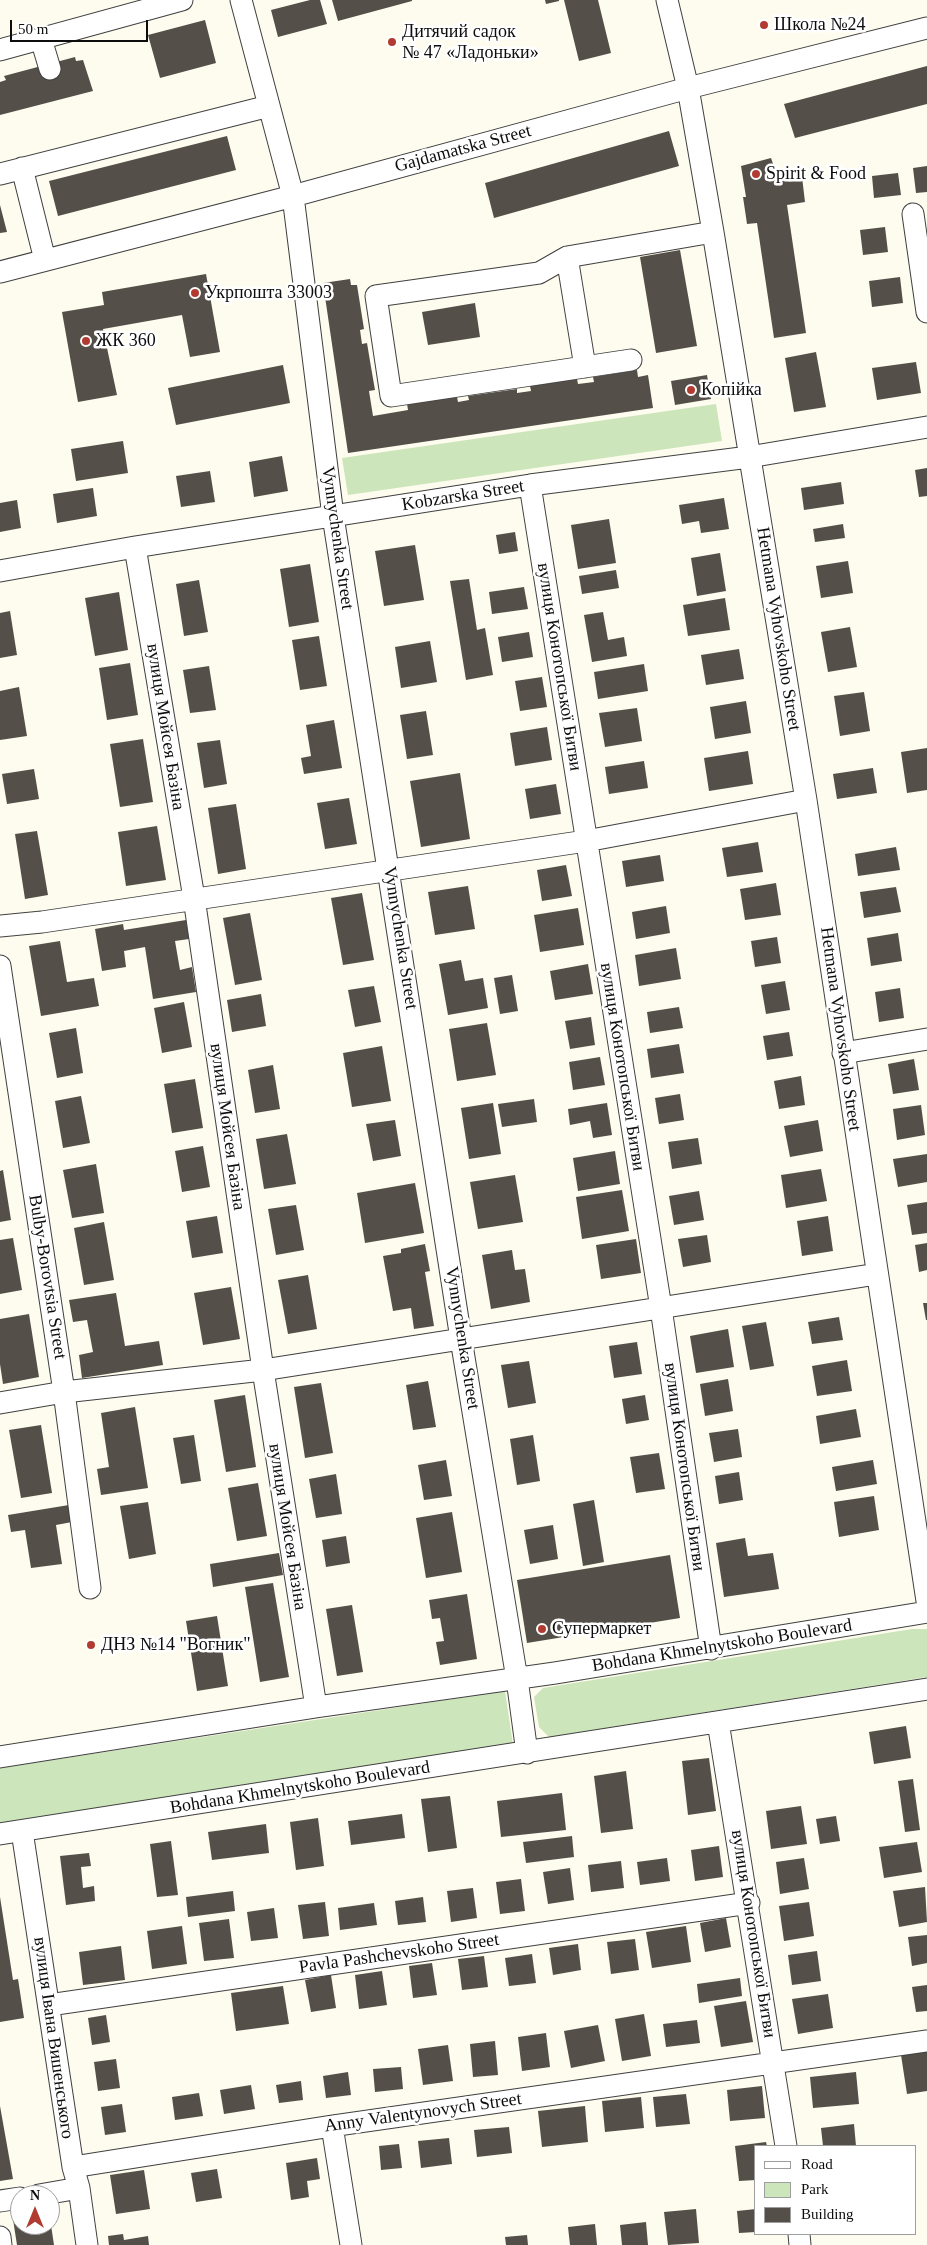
<!DOCTYPE html>
<meta charset="utf-8">
<style>
body{margin:0}
#map{position:relative;width:927px;height:2245px;overflow:hidden;background:#fefcee;font-family:Georgia,serif}
canvas{display:block}
.legend{position:absolute;left:754px;top:2145px;width:162px;height:90px;box-sizing:border-box;background:#fff;border:1px solid #9e9e9e;margin:0;padding:6px 9px;list-style:none;font-size:15px;color:#0d0d0d}
.legend li{display:flex;align-items:center;gap:10px;height:25px}
.legend b{width:25px;border:1px solid #9e9e9e}
.north{position:absolute;left:10px;top:2185px;width:50px;height:50px;box-sizing:border-box;background:#fff;border:1px solid #9e9e9e;border-radius:50%;rotate:0deg;font-size:14px;font-weight:700;line-height:20px;text-align:center;color:#0d0d0d}
.north::after{content:'';display:block;margin:auto;width:18px;height:22px;background:#b13a31;clip-path:polygon(50% 0,100% 100%,50% 72%,0 100%)}
.scale{position:absolute;left:10px;top:20px;width:138px;height:22px;box-sizing:border-box;border:2px solid #0d0d0d;border-top:0;padding-left:6px;font-size:15px;line-height:18px;white-space:nowrap;color:#0d0d0d;-webkit-text-stroke:4px #fff;paint-order:stroke}
</style>
<div id="map">
<canvas width="927" height="2245"></canvas>
<ul class="legend">
<li><b style="height:6px;background:#fff"></b>Road</li>
<li><b style="height:14px;background:#cce5bb"></b>Park</li>
<li><b style="height:14px;background:#554f4a"></b>Building</li>
</ul>
<div class="north">N</div>
<div class="scale">50 m</div>
</div>
<script>
const g = document.querySelector('canvas').getContext('2d');
g.lineJoin = 'round';
function fill(path, color) { g.fillStyle = color; g.fill(path, 'evenodd'); }
const poly = rows => new Path2D(rows.map(r => 'M' + r).join(''));
function strokePath(path, color, width, dash) { g.strokeStyle = color; g.lineWidth = width; g.lineCap = dash ? 'butt' : 'round'; g.setLineDash(dash || []); g.stroke(path); }
function write(font, color, halo, rows, align = 'center') {
  g.font = font + ' Georgia,serif'; g.lineWidth = 5; g.setLineDash([]); g.textBaseline = 'middle'; g.strokeStyle = halo; g.fillStyle = color; for (const [text, x, y, turn = 0] of rows) {
    g.save(); g.translate(x, y); g.rotate((+turn || 0) * Math.PI / 180); g.textAlign = isNaN(turn) ? turn : align; if (halo) g.strokeText(text, 0, 0); g.fillText(text, 0, 0); g.restore();
  }
}
fill(poly([
 [716,404,722,441,348,495,342,458],
 [912,1629,927,1629,927,1677,549,1737,539,1727,534,1697,543,1688],
 [505,1691,513,1745,0,1825,0,1768]
]), '#cce5bb');
fill(poly([
 [310,0,320,0,327,24,278,37,271,10],
 [332,0,412,0,412,1,338,21],
 [545,0,559,0,559,1,546,4],
 [564,0,598,0,611,53,579,61],
 [205,20,216,63,160,78,148,35],
 [75,57,76,61,83,60,93,91,0,115,0,82,6,80,4,76],
 [927,66,927,104,795,138,784,104],
 [669,131,679,166,494,218,485,183],
 [227,136,236,170,58,216,49,181],
 [771,158,779,181,802,177,805,202,787,205,806,333,774,338,757,223,747,224,743,197,746,197,741,166],
 [927,166,927,192,916,193,913,168],
 [898,173,901,195,874,198,872,176],
 [0,205,7,232,0,233],
 [885,227,888,252,863,255,860,230],
 [680,250,697,346,656,353,640,257],
 [206,274,220,352,190,357,182,315,103,329,117,395,78,402,62,312,104,305,102,292],
 [900,277,903,303,872,307,869,281],
 [350,279,351,285,357,285,364,329,360,330,362,344,367,343,371,367,375,390,369,391,373,416,408,410,407,404,457,397,458,402,469,400,468,396,517,389,517,393,531,391,530,386,577,379,578,384,594,382,593,377,637,370,638,377,648,375,653,408,348,453,323,283],
 [475,303,480,337,428,345,422,312],
 [816,352,826,407,794,412,785,358],
 [916,362,921,393,877,400,872,368],
 [283,365,290,403,176,425,168,388],
 [707,375,711,399,675,405,671,381],
 [123,441,128,473,76,481,71,449],
 [282,456,288,491,254,497,249,462],
 [927,468,927,496,919,497,915,470],
 [210,471,215,502,181,507,176,476],
 [841,482,844,504,804,510,801,488],
 [93,488,97,516,57,523,53,494],
 [724,498,729,529,701,533,699,521,682,524,679,505],
 [17,500,21,528,0,532,0,503],
 [609,519,616,563,578,569,571,525],
 [843,524,845,538,815,542,813,529],
 [515,532,518,551,499,554,496,535],
 [415,545,424,600,384,606,375,551],
 [720,553,726,591,697,596,691,558],
 [848,561,853,593,821,598,816,566],
 [310,564,319,622,289,627,280,569],
 [616,570,619,588,582,594,579,576],
 [469,579,477,630,485,628,493,675,466,680,450,581],
 [199,580,208,632,184,636,176,584],
 [524,587,528,609,492,614,489,592],
 [119,592,128,650,95,656,85,598],
 [725,598,730,630,688,636,683,605],
 [10,611,17,655,0,658,0,613],
 [603,612,608,640,624,637,627,656,592,662,584,615],
 [850,627,857,667,828,672,821,632],
 [529,632,533,657,502,662,498,637],
 [319,636,327,686,300,690,292,640],
 [430,641,437,682,401,688,395,647],
 [739,649,744,679,706,685,701,655],
 [130,663,138,715,107,720,99,668],
 [644,664,648,691,598,699,594,672],
 [209,666,216,710,190,713,183,670],
 [542,677,547,707,520,711,515,681],
 [19,687,27,736,0,740,0,691],
 [864,692,870,731,840,736,834,696],
 [746,701,751,733,715,739,710,707],
 [637,708,642,741,605,747,599,713],
 [426,711,433,755,407,759,400,715],
 [334,720,342,768,304,774,301,758,311,756,306,725],
 [547,727,552,760,515,766,510,733],
 [143,739,153,802,120,807,110,744],
 [220,740,227,784,204,788,197,743],
 [927,748,927,790,907,793,901,752],
 [748,751,753,784,709,791,704,758],
 [644,761,648,788,609,794,605,767],
 [873,768,877,793,837,799,833,774],
 [34,769,39,799,7,804,2,774],
 [460,773,470,839,421,847,410,781],
 [556,784,561,814,530,819,525,789],
 [349,798,357,844,325,849,317,803],
 [236,804,246,869,218,874,208,808],
 [157,826,166,880,126,886,118,832],
 [37,831,48,895,25,899,15,834],
 [758,842,763,872,727,877,722,848],
 [896,847,900,870,858,876,855,854],
 [660,855,664,881,626,887,622,861],
 [566,865,572,896,542,901,537,870],
 [776,883,781,915,745,920,740,889],
 [468,886,475,929,435,935,428,892],
 [896,887,901,912,864,918,860,892],
 [362,893,374,960,343,965,331,898],
 [666,906,670,933,636,939,632,912],
 [578,908,584,945,540,952,534,915],
 [250,913,262,980,235,985,223,918],
 [186,920,189,939,175,941,180,970,192,967,196,992,153,999,145,947,124,951,126,967,102,971,95,929,123,924,124,930],
 [898,933,902,961,871,966,867,938],
 [777,937,781,963,755,967,751,941],
 [60,941,67,982,94,978,99,1006,41,1016,29,946],
 [676,948,681,979,639,986,635,955],
 [461,960,465,981,483,978,488,1008,448,1015,439,964],
 [588,964,593,994,555,1000,550,971],
 [512,975,518,1011,500,1014,494,978],
 [785,981,790,1010,766,1014,761,985],
 [374,986,381,1022,355,1027,348,990],
 [900,988,904,1018,879,1022,875,992],
 [261,994,266,1026,232,1032,227,1000],
 [184,1002,192,1047,162,1053,154,1008],
 [679,1007,683,1028,650,1033,647,1012],
 [591,1017,595,1045,570,1049,565,1021],
 [487,1023,496,1075,457,1081,449,1029],
 [76,1028,83,1073,57,1078,49,1033],
 [789,1032,793,1056,767,1060,763,1036],
 [679,1044,684,1073,651,1078,647,1049],
 [382,1046,391,1101,352,1107,343,1053],
 [600,1057,605,1085,573,1090,569,1062],
 [914,1059,919,1090,893,1094,888,1064],
 [273,1065,280,1109,255,1113,248,1070],
 [801,1076,805,1105,779,1109,774,1081],
 [195,1079,203,1128,172,1133,164,1084],
 [680,1094,684,1120,659,1124,655,1098],
 [81,1096,90,1143,63,1148,55,1101],
 [534,1099,537,1122,502,1127,498,1104],
 [493,1103,501,1154,469,1159,461,1108],
 [607,1103,612,1135,593,1138,590,1121,570,1125,568,1109],
 [921,1105,925,1135,897,1140,893,1109],
 [395,1120,401,1156,373,1161,366,1124],
 [818,1120,823,1151,790,1157,784,1126],
 [287,1134,296,1184,264,1189,256,1139],
 [698,1138,702,1164,672,1169,668,1142],
 [203,1146,210,1187,182,1192,175,1151],
 [615,1151,620,1184,578,1191,573,1158],
 [927,1154,927,1182,898,1187,893,1159],
 [96,1164,104,1213,72,1218,63,1170],
 [821,1169,827,1201,786,1208,781,1175],
 [3,1170,11,1220,0,1222,0,1171],
 [515,1175,523,1222,478,1229,470,1182],
 [415,1183,424,1233,365,1243,357,1193],
 [622,1190,629,1231,582,1239,576,1197],
 [699,1191,704,1220,674,1225,669,1196],
 [927,1202,927,1233,912,1235,907,1205],
 [296,1205,304,1250,276,1255,268,1209],
 [217,1216,223,1253,192,1258,186,1221],
 [828,1216,833,1251,802,1256,797,1221],
 [104,1222,114,1280,84,1285,74,1228],
 [707,1235,711,1262,683,1267,678,1239],
 [13,1238,22,1290,0,1294,0,1240],
 [636,1239,641,1273,601,1279,596,1245],
 [927,1243,927,1270,919,1272,915,1245],
 [425,1244,430,1271,425,1272,434,1326,414,1329,411,1308,393,1311,383,1256,401,1253,401,1249],
 [512,1250,515,1270,525,1269,530,1302,491,1309,482,1255],
 [308,1275,317,1329,288,1334,278,1280],
 [231,1287,240,1339,203,1345,194,1293],
 [116,1293,125,1346,159,1341,163,1365,82,1378,79,1355,93,1352,87,1320,73,1322,69,1300],
 [923,1303,927,1303,927,1320,926,1320],
 [29,1314,39,1377,3,1384,0,1364,0,1319],
 [839,1317,843,1340,812,1344,808,1322],
 [766,1322,774,1366,750,1370,742,1326],
 [728,1329,734,1367,696,1373,690,1336],
 [637,1342,642,1374,614,1378,609,1346],
 [847,1360,852,1391,817,1396,812,1366],
 [529,1361,536,1403,508,1408,501,1365],
 [728,1379,733,1411,705,1416,700,1384],
 [428,1381,436,1427,413,1430,406,1385],
 [321,1383,333,1453,305,1458,294,1387],
 [245,1395,256,1467,226,1472,214,1400],
 [645,1395,649,1420,626,1424,622,1399],
 [135,1407,148,1488,101,1495,97,1469,109,1467,101,1413],
 [856,1409,861,1437,820,1444,816,1416],
 [41,1425,52,1493,21,1498,9,1430],
 [738,1429,742,1457,714,1462,709,1433],
 [194,1435,201,1481,181,1484,173,1438],
 [533,1435,540,1481,517,1485,510,1439],
 [659,1453,665,1489,636,1493,630,1457],
 [446,1460,452,1496,424,1500,418,1465],
 [873,1460,877,1484,836,1491,832,1467],
 [739,1472,743,1500,719,1504,715,1476],
 [336,1474,342,1514,316,1518,309,1479],
 [258,1483,267,1536,237,1541,228,1488],
 [874,1496,879,1530,839,1537,834,1502],
 [594,1500,604,1562,583,1566,573,1504],
 [148,1502,156,1554,129,1559,120,1506],
 [69,1505,72,1522,56,1525,62,1564,31,1568,25,1530,11,1532,8,1515],
 [452,1512,462,1572,426,1578,416,1518],
 [553,1525,558,1559,530,1564,524,1530],
 [346,1536,350,1563,326,1567,322,1540],
 [745,1538,748,1556,773,1553,779,1589,724,1597,716,1543],
 [279,1553,283,1575,213,1587,210,1564],
 [670,1555,680,1618,527,1643,517,1580],
 [273,1583,289,1677,260,1682,245,1587],
 [467,1594,477,1659,440,1665,436,1642,444,1641,440,1618,432,1619,429,1600],
 [352,1605,363,1672,337,1676,326,1609],
 [217,1616,228,1686,197,1691,186,1621],
 [906,1726,911,1758,874,1764,869,1732],
 [709,1758,716,1811,688,1815,682,1761],
 [626,1771,633,1829,601,1833,594,1776],
 [913,1779,920,1830,905,1832,898,1781],
 [562,1793,566,1830,501,1837,497,1801],
 [450,1796,457,1848,428,1852,421,1799],
 [801,1806,807,1844,771,1849,766,1811],
 [402,1814,405,1838,351,1845,348,1821],
 [836,1816,840,1841,820,1844,816,1819],
 [318,1818,324,1866,296,1870,290,1822],
 [266,1824,269,1853,212,1860,208,1832],
 [572,1836,574,1857,526,1863,523,1842],
 [171,1841,178,1895,157,1897,150,1844],
 [917,1842,922,1872,884,1878,879,1847],
 [719,1846,723,1877,695,1881,691,1850],
 [89,1853,91,1866,81,1867,83,1888,94,1886,95,1901,66,1905,60,1856],
 [667,1858,670,1881,640,1885,637,1862],
 [804,1858,809,1889,780,1894,776,1862],
 [621,1861,624,1888,591,1892,588,1865],
 [570,1868,574,1900,548,1904,543,1872],
 [521,1879,525,1911,500,1914,496,1882],
 [925,1887,927,1922,899,1927,893,1891],
 [473,1888,477,1918,451,1922,447,1891],
 [233,1891,235,1911,188,1917,186,1897],
 [0,1897,13,1980,18,1979,24,2018,0,2022],
 [423,1897,426,1922,398,1925,395,1901],
 [325,1902,329,1936,303,1939,298,1905],
 [809,1902,814,1936,784,1941,779,1906],
 [374,1903,377,1925,340,1930,338,1908],
 [274,1908,278,1938,251,1941,247,1912],
 [726,1918,731,1947,705,1952,700,1923],
 [229,1919,234,1958,204,1961,199,1923],
 [182,1926,187,1964,152,1969,147,1931],
 [686,1926,691,1962,652,1968,646,1932],
 [927,1935,927,1963,912,1966,908,1937],
 [635,1939,639,1970,611,1974,607,1942],
 [578,1944,581,1970,553,1975,549,1948],
 [121,1946,125,1980,83,1985,79,1952],
 [817,1951,821,1981,792,1985,788,1955],
 [532,1954,536,1983,509,1986,505,1958],
 [484,1956,488,1987,462,1990,458,1959],
 [432,1963,437,1995,413,1998,409,1966],
 [382,1971,387,2005,359,2009,355,1975],
 [331,1975,336,2008,311,2012,305,1980],
 [740,1978,742,1996,699,2003,697,1984],
 [927,1985,927,2011,916,2012,912,1987],
 [283,1986,289,2024,236,2031,231,1993],
 [828,1994,833,2028,798,2034,792,1999],
 [746,2001,753,2042,721,2047,714,2006],
 [644,2014,651,2056,622,2061,615,2019],
 [106,2015,110,2042,92,2045,88,2018],
 [697,2020,700,2043,666,2047,663,2024],
 [598,2025,605,2061,571,2068,564,2031],
 [546,2033,550,2067,522,2071,518,2037],
 [495,2041,498,2075,473,2077,470,2044],
 [448,2045,453,2081,423,2085,418,2049],
 [927,2051,927,2091,907,2094,901,2055],
 [116,2059,120,2088,98,2091,94,2062],
 [401,2067,403,2089,375,2092,373,2069],
 [348,2072,351,2095,326,2098,323,2076],
 [856,2072,859,2104,813,2108,810,2077],
 [301,2081,303,2100,279,2103,276,2085],
 [251,2085,255,2109,224,2114,220,2090],
 [762,2086,765,2118,730,2121,727,2090],
 [199,2093,203,2116,175,2120,172,2097],
 [686,2094,690,2124,656,2127,653,2097],
 [641,2097,644,2128,605,2132,602,2101],
 [122,2104,126,2132,105,2135,101,2107],
 [0,2106,13,2179,0,2181],
 [585,2106,588,2142,542,2147,538,2111],
 [854,2124,856,2146,823,2146,821,2128],
 [509,2127,512,2153,477,2157,474,2130],
 [449,2138,452,2164,421,2168,418,2141],
 [766,2142,767,2146,756,2146,756,2180,739,2181,735,2146],
 [399,2144,402,2168,381,2170,379,2146],
 [317,2158,320,2179,307,2181,309,2197,291,2200,286,2163],
 [217,2169,222,2198,196,2202,191,2173],
 [144,2170,150,2209,116,2214,110,2175],
 [696,2209,699,2243,668,2245,664,2212],
 [756,2209,756,2232,739,2233,737,2211],
 [20,2212,20,2225,51,2225,54,2245,17,2245,12,2213],
 [646,2222,648,2245,622,2245,620,2225],
 [595,2224,597,2245,570,2245,568,2227],
 [123,2234,124,2240,148,2236,149,2245,109,2245,108,2236],
 [527,2235,528,2245,506,2245,505,2237]
]), '#554f4a');
const minor = poly([
 [241,0,293,196,333,516,461,1339,517,1679,527,1753],
 [667,0,688,88,713,232,806,800,927,1601],
 [41,39,50,69],
 [0,50,182,0],
 [22,168,45,260],
 [0,174,269,106],
 [913,214,927,312],
 [567,257,539,273,376,296,391,396,631,360],
 [0,272,293,196,688,88,927,28],
 [585,367,567,257,713,232],
 [530,485,661,1308,711,1649],
 [135,547,194,898,263,1370,316,1707],
 [0,571,135,547,530,485,749,457,927,427],
 [0,926,42,922,586,841,806,800],
 [0,966,64,1392,90,1588],
 [843,1053,927,1039],
 [0,1403,64,1392,263,1370,877,1274],
 [718,1722,786,2146],
 [0,1757,316,1707,555,1673,927,1612],
 [22,1831,73,2167,79,2188,87,2245],
 [0,1834,927,1689],
 [49,2005,749,1903],
 [332,2126,351,2245],
 [73,2167,332,2126,927,2041],
 [39,2195,79,2188],
 [0,2201,20,2198],
 [799,2234,800,2245],
 [0,2237,1,2245]
]);
strokePath(minor, '#404040', 23);
strokePath(minor, '#fff', 21);
for (const [x, y, r, color] of [
 [764,25,5,"#b13a31"],
 [392,42,5,"#b13a31"],
 [756,174,5,"#b13a31"],
 [195,293,5,"#b13a31"],
 [86,341,5,"#b13a31"],
 [691,390,5,"#b13a31"],
 [542,1629,5,"#b13a31"],
 [91,1645,5,"#b13a31"]
]) { const dot = new Path2D(); dot.arc(x, y, r, 0, 2 * Math.PI); g.fillStyle = color; g.fill(dot); strokePath(dot, '#fff', 2); }
write('18px', '#0d0d0d', '#fff', [
 ["Школа №24",774,25],
 ["Дитячий садок",402,32],
 ["№ 47 «Ладоньки»",402,53],
 ["Spirit & Food",766,174],
 ["Укрпошта 33003",205,293],
 ["ЖК 360",96,341],
 ["Копійка",701,390],
 ["Супермаркет",552,1629],
 ["ДНЗ №14 \"Вогник\"",101,1645]
], 'left');
write('18px', '#0d0d0d', '#fff', [
 ["Gajdamatska Street",463,149,-15],
 ["Kobzarska Street",463,496,-9],
 ["Vynnychenka Street",337,538,82],
 ["Hetmana Vyhovskoho Street",778,629,81],
 ["вулиця Конотопської Битви",559,667,81],
 ["вулиця Мойсея Базіна",165,727,81],
 ["Vynnychenka Street",400,938,81],
 ["Hetmana Vyhovskoho Street",840,1029,82],
 ["вулиця Конотопської Битви",622,1067,81],
 ["вулиця Мойсея Базіна",227,1127,82],
 ["Bulby-Borovtsia Street",47,1277,81],
 ["Vynnychenka Street",462,1338,81],
 ["вулиця Конотопської Битви",684,1467,82],
 ["вулиця Мойсея Базіна",287,1527,81],
 ["Bohdana Khmelnytskoho Boulevard",722,1646,-9],
 ["Bohdana Khmelnytskoho Boulevard",300,1788,-9],
 ["вулиця Конотопської Битви",753,1934,81],
 ["Pavla Pashchevskoho Street",399,1954,-8],
 ["вулиця Івана Вишенського",53,2038,82],
 ["Anny Valentynovych Street",423,2113,-8]
]);
</script>
